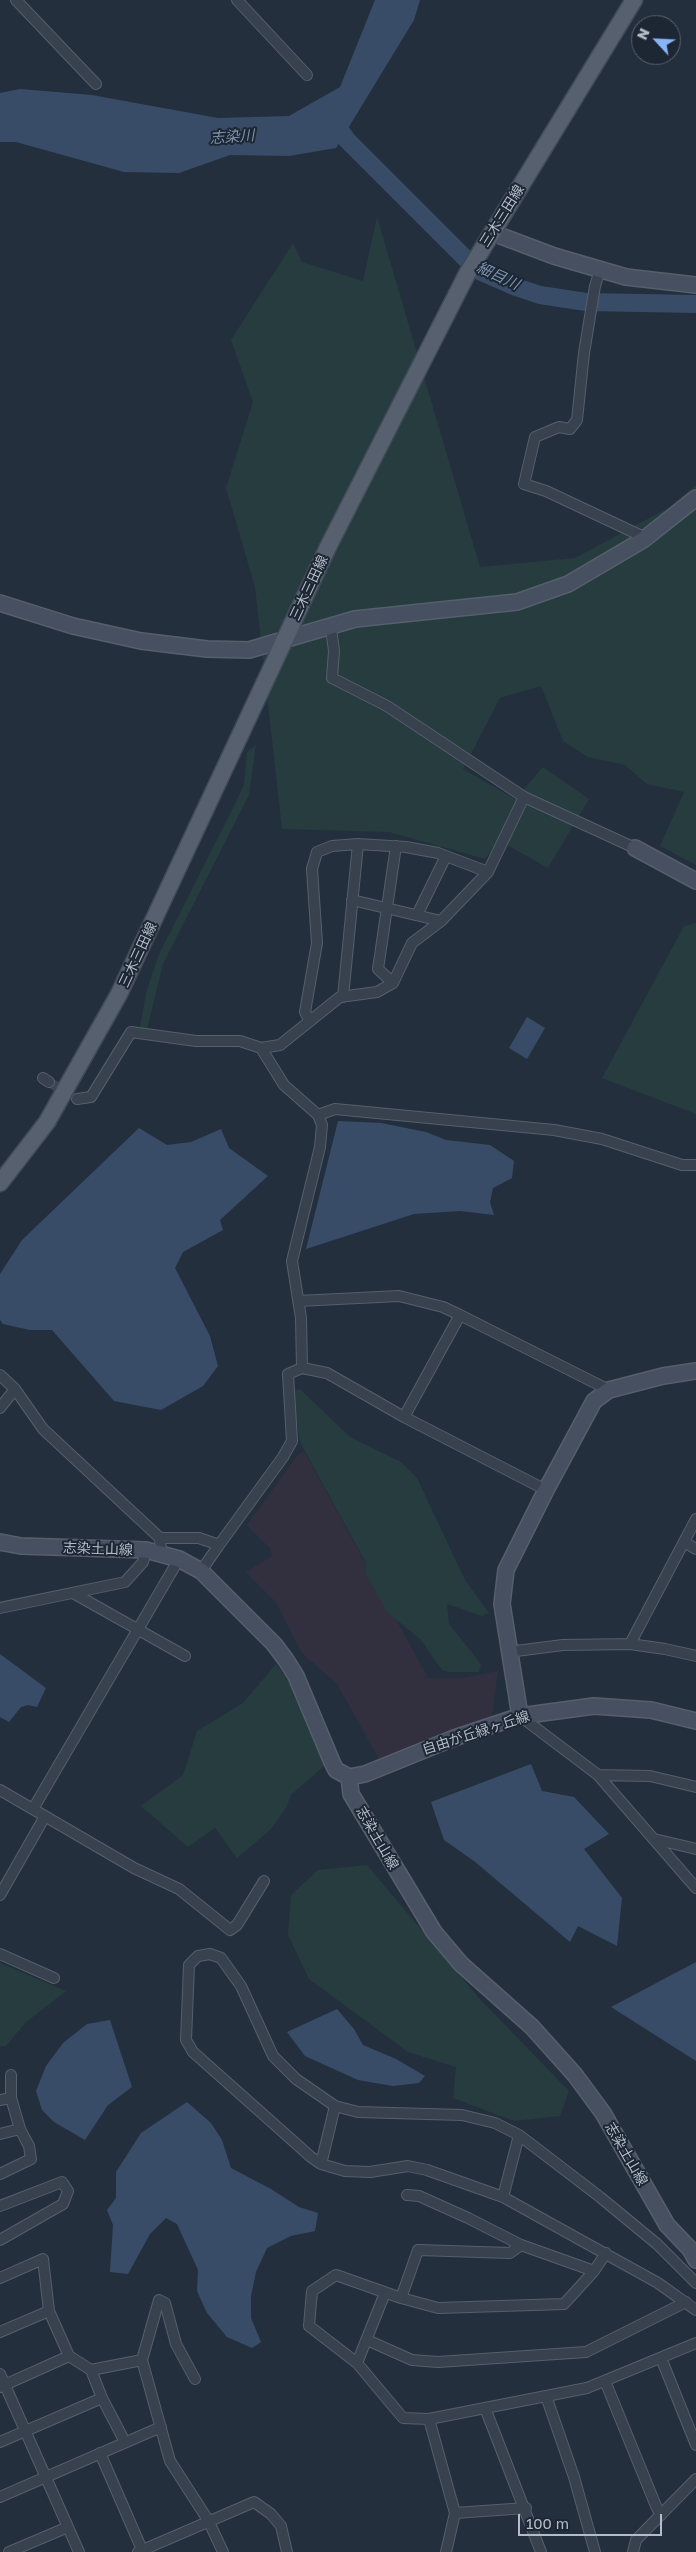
<!DOCTYPE html>
<meta charset="utf-8">
<style>
body{margin:0}
#map{position:relative;width:696px;height:2552px;overflow:hidden;background:#242f3e;font-family:"Golos Text",sans-serif}
canvas{display:block}
.north{position:absolute;left:631px;top:15px;width:50px;height:50px;box-sizing:border-box;background:#1d2633;border:1px solid #59626f;border-radius:50%;rotate:295deg;font-size:14px;font-weight:700;line-height:20px;text-align:center;color:#b4bcc9}
.north::after{content:'';display:block;margin:auto;width:18px;height:22px;background:#8ab4f8;clip-path:polygon(50% 0,100% 100%,50% 72%,0 100%)}
.scale{position:absolute;left:518px;top:2514px;width:144px;height:22px;box-sizing:border-box;border:2px solid #b4bcc9;border-top:0;padding-left:6px;font-size:15px;line-height:18px;white-space:nowrap;color:#b4bcc9;-webkit-text-stroke:4px #1d2633;paint-order:stroke}
</style>
<div id="map">
<canvas width="696" height="2552"></canvas>
<div class="north">N</div>
<div class="scale">100 m</div>
</div>
<script>
const g = document.querySelector('canvas').getContext('2d');
g.lineJoin = 'round';
function fill(path, color) { g.fillStyle = color; g.fill(path, 'evenodd'); }
const poly = rows => new Path2D(rows.map(r => 'M' + r).join(''));
function strokePath(path, color, width, dash) { g.strokeStyle = color; g.lineWidth = width; g.lineCap = dash ? 'butt' : 'round'; g.setLineDash(dash || []); g.stroke(path); }
function write(font, color, halo, rows, align = 'center') {
  g.font = font + ' "Golos Text","Noto Sans JP",sans-serif'; g.lineWidth = 4; g.setLineDash([]); g.textBaseline = 'middle'; g.strokeStyle = halo; g.fillStyle = color; for (const [text, x, y, turn = 0] of rows) {
    g.save(); g.translate(x, y); g.rotate((+turn || 0) * Math.PI / 180); g.textAlign = isNaN(turn) ? turn : align; if (halo) g.strokeText(text, 0, 0); g.fillText(text, 0, 0); g.restore();
  }
}
fill(poly([
 [304,1451,428,1678,463,1678,498,1671,492,1716,379,1759,337,1684,302,1653,275,1601,246,1572,272,1556,270,1548,247,1525,297,1456]
]), '#32303f');
fill(poly([
 [377,217,480,567,575,558,668,508,696,485,696,865,660,846,684,792,647,784,625,765,588,757,563,741,541,686,500,698,463,769,515,799,543,767,589,799,548,868,500,841,485,859,389,832,282,829,255,587,226,488,253,402,231,340,293,243,302,262,363,281],
 [256,745,249,795,163,964,147,1029,140,1027,146,993,159,954,235,804,244,784,247,752],
 [696,923,696,1114,602,1078,684,926],
 [300,1389,350,1437,401,1462,417,1478,465,1580,489,1613,482,1616,447,1604,449,1624,477,1659,481,1665,479,1672,449,1672,442,1670,421,1640,387,1612,366,1574,366,1563,300,1442,296,1417,295,1391],
 [276,1664,295,1691,325,1765,291,1795,286,1808,270,1830,237,1858,215,1828,188,1847,141,1806,183,1775,197,1731,243,1703],
 [367,1865,479,1998,569,2091,560,2116,514,2121,453,2098,456,2067,408,2052,309,1979,288,1935,291,1895,318,1870],
 [0,1963,66,1991,25,2023,6,2046,0,2046]
]), '#263c3f');
fill(poly([
 [375,0,420,0,414,20,336,148,289,156,230,155,179,173,124,172,16,142,0,142,0,93,20,89,92,95,218,118,289,116,340,87],
 [527,1017,545,1028,527,1059,509,1048],
 [338,1121,381,1123,426,1132,446,1140,490,1145,514,1161,512,1178,493,1188,490,1202,494,1215,460,1211,414,1214,306,1249],
 [139,1128,167,1145,191,1142,221,1129,229,1148,268,1176,220,1220,223,1230,183,1252,175,1268,210,1336,218,1366,203,1386,161,1410,114,1401,52,1330,30,1330,3,1324,0,1320,0,1274,22,1240],
 [0,1654,46,1688,37,1707,28,1705,21,1707,9,1722,0,1717],
 [531,1764,542,1791,574,1797,609,1834,584,1849,622,1898,617,1946,578,1926,570,1942,474,1861,444,1840,431,1802],
 [696,1962,696,2061,611,2007],
 [337,2009,354,2029,363,2045,396,2059,425,2076,419,2083,393,2086,358,2080,305,2056,287,2032],
 [110,2020,132,2087,108,2105,85,2140,54,2122,42,2110,36,2091,46,2066,63,2043,87,2024],
 [187,2102,211,2123,222,2140,231,2168,271,2189,299,2207,318,2213,315,2231,291,2236,267,2248,256,2272,251,2296,251,2318,261,2342,252,2348,227,2337,207,2313,197,2291,198,2270,177,2224,166,2218,150,2234,128,2274,110,2272,113,2225,107,2210,116,2198,116,2172,141,2133]
]), '#394c67');
strokePath(poly([
 [331,118,347,140,477,270,516,287,540,295,586,302,696,304]
]), '#394c67', 18);
strokePath(poly([
 [49,1082,77,1099]
]), '#3a4453', 10, [10, 5]);
const street = poly([
 [16,0,96,84],
 [237,0,307,75],
 [600,270,595,286,584,353,577,420,570,429,559,427,535,437,524,484,546,491,646,538],
 [331,628,334,651,332,678,387,706,524,797,635,848],
 [352,900,441,921],
 [417,915,446,856],
 [393,983,378,969,396,846],
 [343,997,358,844],
 [310,1021,305,1012,317,943,312,869,317,852,332,846,358,844,406,847,438,853,488,872],
 [261,1048,284,1085,318,1115,322,1125,320,1147,292,1261,301,1318,302,1368],
 [43,1078,49,1082],
 [77,1099,91,1097,131,1032,196,1041,240,1041,261,1048,280,1045,340,997,377,992,393,983,412,943,441,921,488,872,524,797],
 [318,1115,335,1109,554,1130,602,1139,682,1165,696,1165],
 [298,1301,399,1296,443,1307,460,1315],
 [0,1375,15,1389,43,1429,160,1538],
 [0,1408,15,1389],
 [546,1490,404,1417,460,1315,609,1390],
 [684,1542,696,1549],
 [161,1553,160,1538,199,1538,219,1545,283,1457,292,1441,288,1374,302,1368,327,1373,404,1417],
 [201,1571,219,1545],
 [73,1593,185,1656],
 [0,1608,125,1582,143,1562,146,1550],
 [630,1644,696,1519],
 [508,1652,563,1645,630,1644,665,1649,696,1656],
 [520,1716,598,1775,696,1888],
 [598,1775,650,1776,696,1787],
 [0,1790,134,1868,179,1889,230,1930,237,1925,264,1881],
 [33,1809,179,1559],
 [654,1839,696,1849],
 [0,1895,44,1818],
 [0,1954,54,1978],
 [0,2100,11,2098],
 [0,2134,20,2129],
 [321,2164,335,2106],
 [0,2174,31,2159,29,2146,20,2129,11,2098,11,2075],
 [407,2195,419,2196,468,2218,521,2245,594,2271],
 [503,2197,519,2135],
 [0,2206,62,2182,68,2191,63,2204,0,2240],
 [606,2253,594,2271,564,2304,438,2308,401,2298,336,2275,312,2291,309,2326,357,2363,403,2418,429,2419,587,2388,696,2343],
 [0,2278,43,2259,49,2311,69,2356,91,2370,142,2360,170,2461,208,2520,223,2552],
 [696,2283,657,2244,600,2197,519,2135,495,2123,462,2115,358,2112,335,2106,296,2079,273,2056,241,1986,221,1958,210,1954,198,1956,189,1965,186,2040,193,2052,311,2157,321,2164,345,2171,370,2172,408,2166,427,2170,503,2197,658,2283,696,2310],
 [401,2298,418,2250,510,2253,521,2245],
 [0,2332,49,2311],
 [367,2340,412,2360,438,2362,586,2352,686,2302],
 [661,2358,696,2445],
 [142,2360,159,2300,165,2303,176,2344,195,2379],
 [357,2363,385,2293],
 [91,2370,102,2398,125,2442],
 [0,2374,79,2552],
 [605,2381,656,2506,661,2515],
 [0,2387,69,2356],
 [546,2396,574,2477,595,2552],
 [485,2408,541,2552],
 [429,2419,455,2513,446,2552],
 [0,2442,102,2398],
 [100,2453,143,2552],
 [0,2497,161,2427],
 [455,2513,526,2508],
 [9,2552,68,2527],
 [138,2552,254,2502,271,2514,281,2526,287,2552],
 [633,2552,636,2540,696,2479]
]);
const secondary = poly([
 [493,233,554,256,626,277,696,285],
 [0,603,73,626,141,641,207,649,249,650,355,619,517,602,568,584,643,540,696,498],
 [635,848,696,881],
 [0,1542,21,1546,146,1550,179,1559,201,1571,274,1644,286,1660,296,1676,332,1762,336,1770,349,1777,365,1774,454,1738,520,1716,594,1706,651,1710,696,1721],
 [520,1716,502,1604,506,1570,546,1490,594,1401,609,1390,663,1376,696,1371],
 [349,1777,351,1794,434,1932,461,1964,532,2027,575,2075,603,2113,667,2225,690,2249,696,2260]
]);
const primary = poly([
 [0,1183,47,1122,119,994,328,547,467,274,634,0]
]);
strokePath(street, '#565f6c', 12);
strokePath(secondary, '#565f6c', 18);
strokePath(primary, '#414a57', 19);
strokePath(street, '#38414e', 10);
strokePath(secondary, '#465061', 15);
strokePath(primary, '#56606e', 16);
write('14px', '#b4bcc9', '#1d2633', [
 ["三木三田線",502,216,-58],
 ["三木三田線",309,588,-65],
 ["三木三田線",138,955,-65],
 ["志染土山線",98,1549,2],
 ["自由が丘緑ヶ丘線",476,1733,-18],
 ["志染土山線",377,1838,60],
 ["志染土山線",626,2154,60]
]);
write('italic 15px', '#7c92b1', '#1d2633', [
 ["志染川",232,137,-4],
 ["細目川",498,276,25]
]);
</script>
